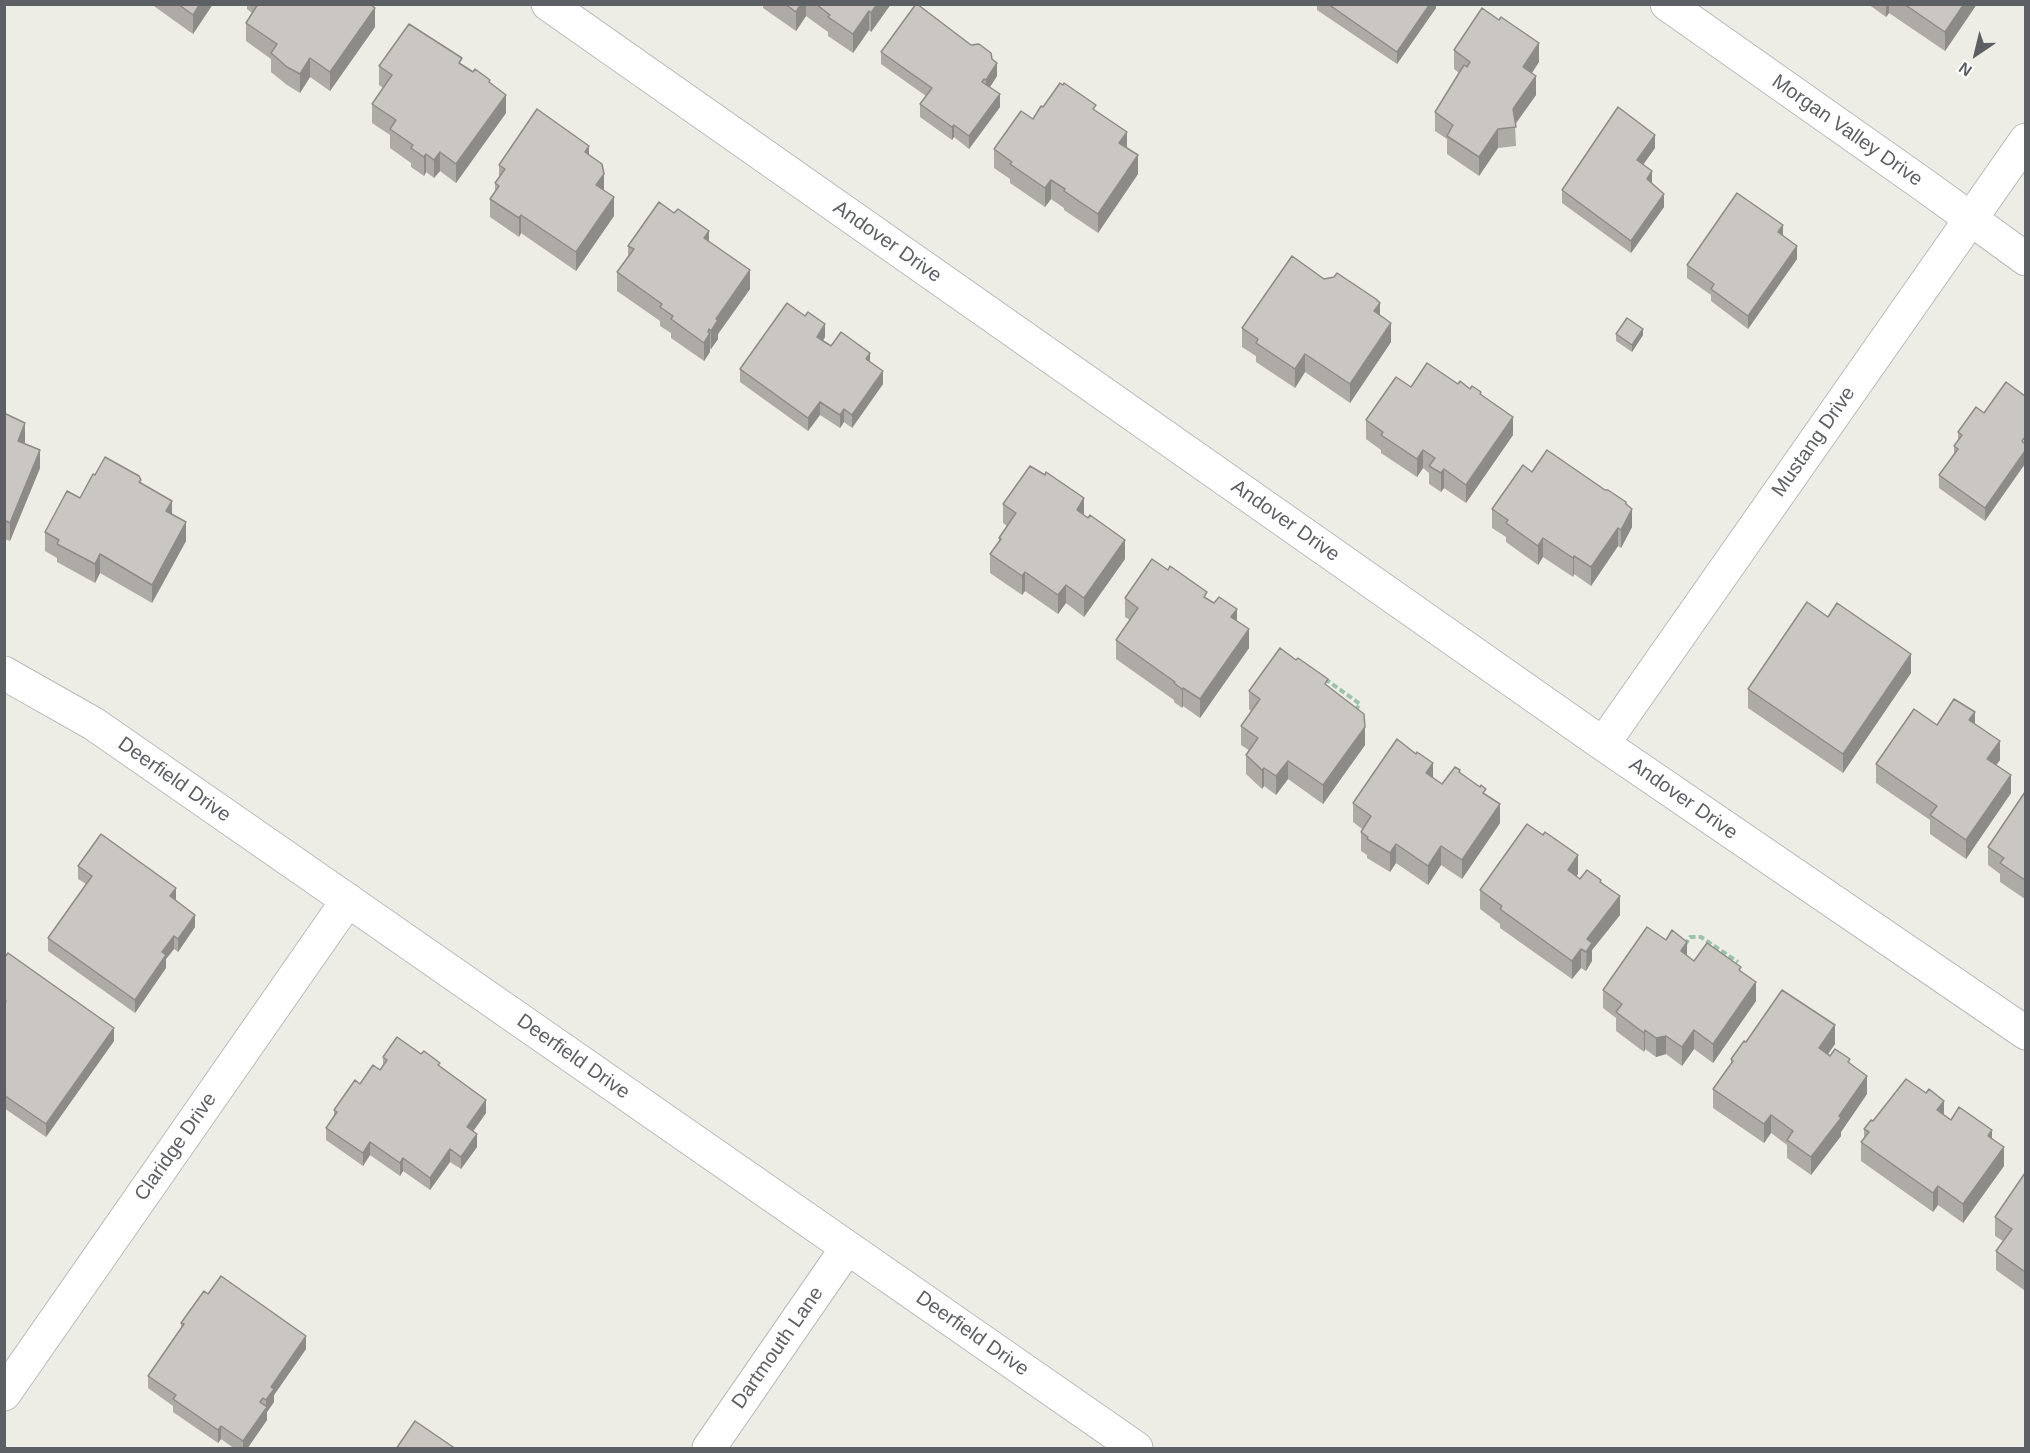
<!DOCTYPE html>
<style>
body{margin:0}
#map{position:relative;width:2030px;height:1453px;overflow:hidden;background:#eeede5;font-family:Helvetica,sans-serif}
canvas{display:block}
.frame{position:absolute;inset:0;border:6px solid #5c5f64;pointer-events:none}
.north{position:absolute;left:1946px;top:24px;width:60px;height:60px;-webkit-text-stroke:4px #fff;paint-order:stroke;rotate:215deg;font-size:16px;font-weight:700;line-height:24px;text-align:center;color:#5c5f64}
.north::after{content:'';display:block;margin:auto;width:21px;height:27px;background:#5c5f64;clip-path:polygon(50% 0,100% 100%,50% 72%,0 100%)}
</style>
<div id="map">
<canvas width="2030" height="1453"></canvas>
<div class="frame"></div>
<div class="north">N</div>
</div>
<script>
const g = document.querySelector('canvas').getContext('2d');
g.lineJoin = 'round';
const poly = rows => new Path2D(rows.map(r => 'M' + r).join(''));
function strokePath(path, color, width, dash) { g.strokeStyle = color; g.lineWidth = width; g.lineCap = dash ? 'butt' : 'round'; g.setLineDash(dash || []); g.stroke(path); }
function fill(path, color) { g.fillStyle = color; g.fill(path, 'evenodd'); }
function write(font, color, halo, rows, align = 'center') {
  g.font = font + ' Helvetica,sans-serif'; g.lineWidth = 4.5; g.setLineDash([]); g.textBaseline = 'middle'; g.strokeStyle = halo; g.fillStyle = color; for (const [text, x, y, turn = 0] of rows) {
    g.save(); g.translate(x, y); g.rotate((+turn || 0) * Math.PI / 180); g.textAlign = isNaN(turn) ? turn : align; if (halo) g.strokeText(text, 0, 0); g.fillText(text, 0, 0); g.restore();
  }
}
const street = poly([
 [548,4,1603,744,2026,1033],
 [1667,4,1924,185,2026,259],
 [4,673,94,724,1136,1448],
 [1603,744,2026,140],
 [4,1394,348,900],
 [709,1448,847,1248]
]);
strokePath(street, '#b7b9be', 35);
strokePath(poly([
 [1325,679,1360,704,1354,712],
 [1685,945,1690,937,1701,937,1738,962]
]), '#9cc4ab', 4, [6, 3]);
strokePath(street, '#fff', 33);
fill(poly([
 [151,4,213,4,193,34],
 [247,4,370,4,375,27,330,91,310,77,300,93,287,85,271,72,271,59,246,41,246,23,252,13,247,9],
 [763,4,891,4,871,32,869,30,853,53,828,36,828,32,806,16,796,31,763,8],
 [1317,4,1436,4,1436,8,1397,64,1317,10],
 [1868,4,1977,4,1945,51,1889,13,1886,17],
 [971,45,992,59,997,76,990,87,1000,107,969,149,954,137,952,140,920,117,920,104,926,96,881,64,881,52],
 [1454,50,1539,62,1532,73,1536,95,1515,125,1516,146,1498,148,1479,176,1447,154,1447,139,1435,131,1435,112,1459,73,1454,69],
 [462,64,490,84,506,113,456,183,440,171,434,178,426,172,424,176,411,167,411,163,390,148,390,135,372,123,372,104,383,88,379,85,379,66],
 [1043,107,1096,111,1127,148,1138,174,1098,233,1064,210,1064,208,1051,199,1045,207,1010,183,1010,179,994,168,994,149,1033,119],
 [1655,148,1643,165,1664,207,1631,253,1562,203,1562,190],
 [589,154,614,216,576,271,521,233,519,237,490,217,490,199,495,192,495,183,499,178,499,165],
 [1783,235,1797,259,1748,329,1711,301,1711,295,1687,278,1687,265],
 [709,242,750,289,718,334,718,339,711,349,710,349,710,352,704,361,671,338,671,333,660,326,660,321,617,291,617,272,628,256,628,246],
 [1324,279,1380,316,1391,342,1350,403,1305,372,1295,388,1256,362,1256,356,1242,347,1242,328],
 [1616,334,1643,335,1632,352,1616,341],
 [825,337,823,341,831,346,870,362,883,384,852,428,844,422,840,428,820,415,808,431,740,382,740,369],
 [2006,382,1985,521,1939,488,1939,475,1954,454,1954,446,1958,440,1958,432,1984,413],
 [1458,384,1481,395,1513,435,1466,503,1444,488,1441,492,1429,484,1429,473,1423,468,1417,477,1381,453,1381,450,1366,439,1366,420],
 [4,413,25,442,25,443,40,468,10,541,4,539],
 [1532,472,1632,527,1621,548,1618,546,1591,586,1574,574,1573,577,1543,557,1538,565,1506,542,1506,537,1492,528,1492,509],
 [141,484,172,515,186,541,152,603,100,573,95,583,57,562,57,558,45,551,45,532,80,498],
 [1003,504,1084,515,1125,559,1084,617,1066,603,1058,614,1025,591,1022,595,990,573,990,554,999,542,999,538,1007,526,1003,523],
 [1125,598,1207,599,1237,621,1249,648,1200,718,1183,706,1182,708,1174,702,1174,700,1116,659,1116,640,1130,620,1125,617],
 [1828,617,1911,673,1843,773,1748,708,1748,689],
 [1328,686,1365,745,1323,804,1288,779,1276,795,1264,786,1262,789,1246,774,1246,755,1250,751,1241,745,1241,726,1251,711,1249,709,1249,691],
 [1975,724,2000,760,1996,765,2011,793,1966,859,1930,834,1930,820,1876,783,1876,764,1937,725],
 [1460,773,1486,795,1500,823,1462,879,1441,865,1428,885,1396,863,1390,872,1367,858,1367,855,1361,851,1361,832,1362,829,1353,822,1353,803,1433,777,1442,784],
 [2025,792,2025,899,2000,882,2000,874,1988,865,1988,847],
 [78,866,176,900,195,927,178,952,174,949,166,959,166,968,135,1013,48,951,48,938,86,884,78,879],
 [1578,874,1576,876,1580,879,1601,884,1620,915,1592,950,1592,961,1586,971,1581,968,1572,979,1500,928,1500,924,1480,909,1480,890],
 [1687,955,1694,961,1741,972,1756,1001,1713,1063,1694,1049,1682,1066,1666,1054,1656,1057,1645,1049,1644,1052,1616,1031,1616,1018,1603,1008,1603,990],
 [4,958,114,1041,46,1137,4,1108],
 [1746,1042,1835,1044,1828,1054,1850,1064,1867,1094,1841,1132,1841,1136,1811,1175,1787,1158,1787,1145,1771,1133,1764,1143,1713,1108,1713,1089,1731,1064,1731,1059],
 [383,1057,440,1067,486,1113,473,1131,477,1147,461,1169,450,1162,430,1190,403,1171,400,1176,370,1155,363,1166,326,1140,326,1128,334,1117,334,1110,360,1084,380,1070,383,1065],
 [1944,1115,1951,1120,1992,1139,2004,1166,1963,1223,1938,1205,1933,1212,1861,1161,1861,1142,1864,1138,1864,1129,1873,1121],
 [2025,1173,2025,1299,2024,1298,2024,1290,1996,1270,1996,1251,2003,1241,1995,1236,1995,1217],
 [208,1294,306,1349,274,1395,274,1402,267,1412,267,1420,247,1449,235,1449,221,1439,218,1443,173,1412,173,1406,148,1388,148,1376,181,1328,181,1323]
]), '#aeaba7');
fill(poly([
 [200,4,213,4,193,34,193,15],
 [801,4,806,4,806,16,796,31,796,12],
 [877,4,891,4,871,32,871,13],
 [1430,4,1436,4,1436,8,1397,64,1397,52],
 [1886,4,1889,4,1889,13,1886,17],
 [1964,4,1977,4,1945,51,1945,32],
 [375,8,375,27,330,91,330,72],
 [869,11,869,30,853,53,853,34],
 [1539,43,1539,62,1523,86,1523,67],
 [310,58,310,77,300,93,300,74],
 [997,63,997,76,986,93,986,80],
 [1536,76,1536,95,1513,127,1513,109],
 [1000,94,1000,107,969,149,969,136],
 [506,95,506,113,456,183,456,164],
 [954,125,954,137,952,140,952,127],
 [1498,129,1498,148,1479,176,1479,157],
 [1127,132,1127,151,1119,143],
 [1655,135,1655,148,1637,173,1637,160],
 [589,146,589,165,585,152],
 [440,152,440,171,434,178,434,160],
 [426,154,426,172,424,176,424,157],
 [1138,155,1138,174,1098,233,1098,214],
 [1652,171,1652,184,1647,179],
 [604,174,604,193,596,185],
 [1051,180,1051,199,1045,207,1045,188],
 [1664,194,1664,207,1631,253,1631,241],
 [614,197,614,216,576,271,576,252],
 [521,215,521,233,519,237,519,218],
 [1783,225,1783,238,1778,232],
 [709,231,709,249,704,238],
 [1797,246,1797,259,1748,329,1748,316],
 [750,270,750,289,718,334,718,339,711,349,711,331,716,319],
 [1380,303,1380,322,1374,311],
 [1391,323,1391,342,1350,403,1350,384],
 [825,324,825,337,817,349,817,337],
 [709,329,709,335,710,333,710,352,704,361,704,343],
 [1643,329,1643,335,1632,352,1632,345],
 [870,353,870,366,866,359],
 [1305,354,1305,372,1295,388,1295,369],
 [883,371,883,384,852,428,852,415],
 [820,402,820,415,808,431,808,418],
 [844,409,844,422,840,428,840,415],
 [1513,417,1513,435,1466,503,1466,485],
 [25,423,25,442,18,459,18,441],
 [40,450,40,468,10,541,10,523],
 [1423,450,1423,468,1417,477,1417,459],
 [2025,451,2025,464,1985,521,1985,508],
 [1444,469,1444,488,1441,492,1441,473],
 [1084,498,1084,517,1077,510],
 [172,501,172,519,166,511],
 [1632,509,1632,527,1621,548,1621,530],
 [186,522,186,541,152,603,152,585],
 [1618,528,1618,546,1591,586,1591,567],
 [1543,538,1543,557,1538,565,1538,546],
 [1125,540,1125,559,1084,617,1084,598],
 [100,554,100,573,95,583,95,564],
 [1574,556,1574,574,1573,577,1573,558],
 [1025,572,1025,591,1022,595,1022,576],
 [1066,585,1066,603,1058,614,1058,595],
 [1237,609,1237,628,1231,617],
 [1249,629,1249,648,1200,718,1200,699],
 [1911,654,1911,673,1843,773,1843,754],
 [1183,688,1183,706,1182,708,1182,689],
 [1975,712,1975,731,1969,720],
 [1365,727,1365,745,1323,804,1323,785],
 [2000,741,2000,760,1987,778,1987,759],
 [1288,761,1288,779,1276,795,1276,776],
 [1433,763,1433,782,1426,773],
 [1264,768,1264,786,1262,789,1262,770],
 [2011,775,2011,793,1966,859,1966,840],
 [1500,804,1500,823,1462,879,1462,860],
 [1396,844,1396,863,1390,872,1390,853],
 [1441,846,1441,865,1428,885,1428,866],
 [1578,855,1578,874,1568,889,1568,870],
 [176,888,176,900,170,896],
 [1620,896,1620,915,1592,950,1592,961,1586,971,1587,939],
 [195,915,195,927,178,952,178,939],
 [174,936,174,949,166,959,166,968,135,1013,135,1000,162,952],
 [1687,942,1687,960,1681,951],
 [1581,949,1581,968,1572,979,1572,961],
 [1756,982,1756,1001,1713,1063,1713,1044],
 [1835,1025,1835,1044,1819,1067,1819,1048],
 [114,1028,114,1041,46,1137,46,1124],
 [1645,1030,1645,1049,1644,1052,1644,1033],
 [1694,1030,1694,1049,1682,1066,1682,1047],
 [1666,1036,1666,1054,1656,1057,1656,1038],
 [1867,1076,1867,1094,1841,1132,1841,1136,1811,1175,1811,1157],
 [486,1100,486,1113,467,1140,467,1127],
 [1944,1101,1944,1120,1937,1110],
 [1771,1115,1771,1133,1764,1143,1764,1124],
 [1992,1130,1992,1149,1988,1136],
 [477,1134,477,1147,461,1169,461,1157],
 [370,1142,370,1155,363,1166,363,1153],
 [2004,1147,2004,1166,1963,1223,1963,1204],
 [450,1149,450,1162,430,1190,430,1178],
 [403,1158,403,1171,400,1176,400,1163],
 [1938,1186,1938,1205,1933,1212,1933,1193],
 [306,1336,306,1349,274,1395,274,1402,267,1412,267,1420,247,1449,243,1449,243,1441,266,1409,266,1400,271,1387],
 [221,1426,221,1439,218,1443,218,1430]
]), '#8d8b88');
const building = poly([
 [178,4,200,4,193,15,178,4],
 [258,4,370,4,375,8,330,72,310,58,300,74,287,67,271,53,277,44,246,23,258,4],
 [785,4,801,4,796,12,785,4],
 [816,4,877,4,871,13,869,11,853,34,828,17,830,15,816,4],
 [916,4,917,4,971,45,979,44,991,53,992,59,997,63,986,80,984,79,982,82,1000,94,969,136,954,125,952,127,920,104,932,88,881,52,916,4],
 [1328,4,1430,4,1397,52,1328,4],
 [1904,4,1964,4,1945,32,1904,4],
 [1482,8,1499,20,1501,17,1539,43,1523,67,1536,76,1513,109,1516,127,1498,129,1479,157,1447,136,1453,125,1435,112,1464,65,1467,67,1470,62,1454,50,1482,8],
 [409,24,462,58,459,63,473,72,475,69,490,80,489,82,506,95,456,164,440,152,434,160,426,154,424,157,411,148,413,145,390,129,396,120,372,104,392,75,379,66,409,24],
 [1060,83,1063,85,1064,83,1096,105,1093,109,1127,132,1119,143,1138,155,1098,214,1064,191,1065,189,1051,180,1045,188,1010,164,1012,162,994,149,1021,111,1033,119,1041,106,1043,107,1060,83],
 [1618,107,1655,135,1637,160,1652,171,1647,179,1664,194,1631,241,1562,190,1618,107],
 [537,109,589,146,585,152,602,164,604,174,596,185,614,197,576,252,521,215,519,218,490,199,499,186,495,183,505,169,499,165,537,109],
 [1737,193,1783,225,1778,232,1797,246,1748,316,1711,289,1714,284,1687,265,1737,193],
 [659,202,674,213,678,209,709,231,704,238,750,270,716,319,718,320,711,331,709,329,708,332,710,333,704,343,671,319,673,316,660,307,662,304,617,272,634,249,628,246,659,202],
 [1292,256,1324,279,1334,277,1337,273,1376,299,1380,303,1374,311,1391,323,1350,384,1305,354,1295,369,1256,343,1258,339,1242,328,1292,256],
 [787,303,805,316,808,312,825,324,817,337,831,346,841,332,870,353,866,359,883,371,852,415,844,409,840,415,820,402,808,418,740,369,787,303],
 [1627,318,1643,329,1632,345,1616,334,1627,318],
 [1427,363,1458,384,1460,381,1470,389,1472,386,1481,392,1480,394,1513,417,1466,485,1444,469,1441,473,1429,466,1435,458,1423,450,1417,459,1381,435,1383,432,1366,420,1396,377,1411,387,1427,363],
 [2006,382,2025,396,2025,437,2022,441,2025,444,2025,451,1985,508,1939,475,1958,449,1954,446,1962,435,1958,432,1976,407,1984,413,2006,382],
 [4,413,25,423,18,441,40,450,10,523,4,520,4,413],
 [1547,450,1605,490,1608,490,1626,502,1626,504,1632,509,1621,530,1618,528,1591,567,1574,556,1573,558,1543,538,1538,546,1506,523,1508,520,1492,509,1523,465,1532,472,1547,450],
 [105,457,139,476,141,480,139,482,172,501,166,511,186,522,152,585,100,554,95,564,57,544,59,540,45,532,67,491,80,498,93,474,95,475,105,457],
 [1030,466,1045,475,1046,472,1084,498,1077,510,1088,518,1090,515,1125,540,1084,598,1066,585,1058,595,1025,572,1022,576,990,554,1001,539,999,538,1016,513,1003,504,1030,466],
 [1152,559,1168,570,1170,566,1207,592,1204,597,1214,603,1219,597,1237,609,1231,617,1249,629,1200,699,1183,688,1182,689,1174,683,1175,682,1116,640,1138,608,1125,598,1152,559],
 [1807,602,1828,617,1837,603,1911,654,1843,754,1748,689,1807,602],
 [1280,648,1296,660,1298,658,1328,679,1325,684,1364,714,1365,727,1323,785,1288,761,1276,776,1264,768,1262,770,1246,755,1258,738,1241,726,1260,699,1249,691,1280,648],
 [1954,699,1975,712,1969,720,2000,741,1987,759,2011,775,1966,840,1930,815,1937,806,1876,764,1914,709,1937,725,1954,699],
 [1397,739,1416,754,1417,752,1433,763,1426,773,1442,784,1455,767,1460,770,1459,772,1480,787,1481,785,1486,789,1483,793,1500,804,1462,860,1441,846,1428,866,1396,844,1390,853,1367,839,1368,837,1361,832,1371,816,1353,803,1397,739],
 [2025,792,2025,880,2000,863,2004,858,1988,847,2025,792],
 [1527,824,1543,835,1545,832,1578,855,1568,870,1580,879,1587,870,1601,880,1600,882,1620,896,1587,939,1592,943,1586,952,1581,949,1572,961,1500,909,1502,906,1480,890,1527,824],
 [101,834,176,888,170,896,195,915,178,939,174,936,162,952,166,955,135,1000,48,938,92,876,78,866,101,834],
 [1647,927,1666,940,1672,930,1687,942,1681,951,1694,961,1707,943,1741,967,1739,970,1756,982,1713,1044,1694,1030,1682,1047,1666,1036,1656,1038,1645,1030,1644,1033,1616,1012,1622,1004,1603,990,1647,927],
 [8,953,114,1028,46,1124,4,1095,4,1004,6,1001,4,1000,4,958,8,953],
 [1782,990,1835,1025,1819,1048,1830,1056,1835,1049,1850,1059,1848,1062,1867,1076,1839,1116,1841,1118,1811,1157,1787,1140,1793,1131,1771,1115,1764,1124,1713,1089,1733,1061,1731,1059,1744,1041,1746,1042,1782,990],
 [397,1037,421,1054,424,1051,440,1063,438,1065,486,1100,467,1127,477,1134,461,1157,450,1149,430,1178,403,1158,400,1163,370,1142,363,1153,326,1128,337,1112,334,1110,355,1080,360,1084,373,1065,380,1070,387,1060,383,1057,397,1037],
 [1906,1079,1926,1093,1929,1089,1944,1101,1937,1110,1951,1120,1959,1107,1992,1130,1988,1136,2004,1147,1963,1204,1938,1186,1933,1193,1861,1142,1869,1132,1864,1129,1871,1120,1873,1121,1906,1079],
 [2025,1173,2025,1272,1996,1251,2012,1229,1995,1217,2025,1173],
 [221,1276,306,1336,271,1387,274,1389,266,1400,263,1398,260,1402,267,1407,243,1441,221,1426,218,1430,173,1399,176,1395,148,1376,184,1324,181,1323,204,1291,208,1294,221,1276],
 [415,1421,456,1449,396,1449,415,1421]
]);
fill(building, '#cac7c2');
strokePath(building, '#8d8b88', 1.5);
write('20px', '#5c5f64', '#fff', [
 ["Morgan Valley Drive",1847,131,35],
 ["Andover Drive",887,242,35],
 ["Mustang Drive",1814,442,-55],
 ["Andover Drive",1285,521,35],
 ["Deerfield Drive",174,780,35],
 ["Andover Drive",1683,799,35],
 ["Deerfield Drive",573,1057,35],
 ["Claridge Drive",176,1147,-55],
 ["Deerfield Drive",972,1334,35],
 ["Dartmouth Lane",778,1348,-55]
]);
</script>
